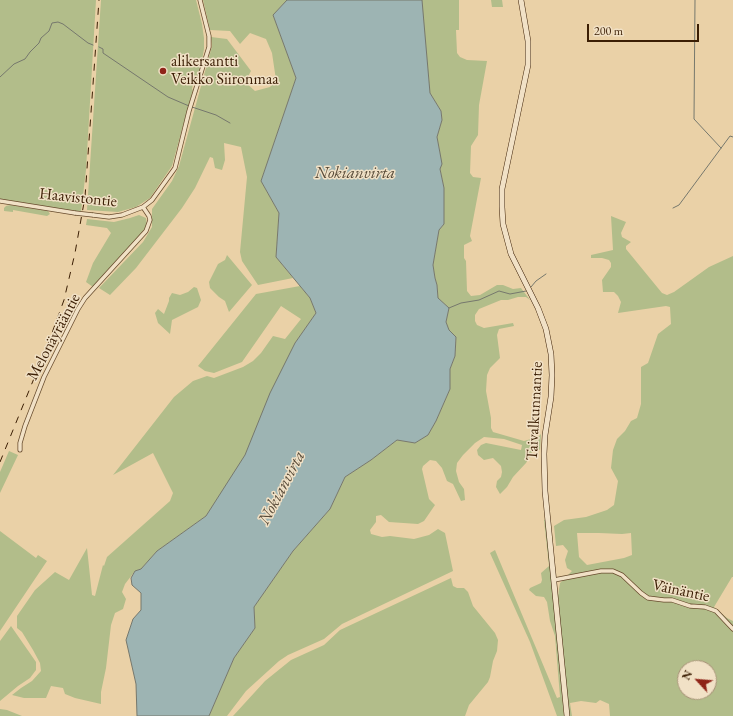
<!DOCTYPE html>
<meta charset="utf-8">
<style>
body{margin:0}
#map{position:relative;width:733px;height:716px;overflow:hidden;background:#ead1a7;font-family:"EB Garamond",serif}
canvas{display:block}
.north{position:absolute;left:677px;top:660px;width:40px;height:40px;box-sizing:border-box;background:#f1e1c6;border:1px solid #a89378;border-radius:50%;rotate:296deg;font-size:11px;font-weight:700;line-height:16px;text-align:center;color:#3b1e04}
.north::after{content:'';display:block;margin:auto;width:14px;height:18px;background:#8f2418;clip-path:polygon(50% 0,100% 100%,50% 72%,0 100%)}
.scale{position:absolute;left:587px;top:24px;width:112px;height:18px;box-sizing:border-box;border:2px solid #3b1e04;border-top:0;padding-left:5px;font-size:12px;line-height:14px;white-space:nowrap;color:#3b1e04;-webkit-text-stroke:3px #f1e1c6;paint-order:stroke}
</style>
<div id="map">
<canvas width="733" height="716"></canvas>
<div class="north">N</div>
<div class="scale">200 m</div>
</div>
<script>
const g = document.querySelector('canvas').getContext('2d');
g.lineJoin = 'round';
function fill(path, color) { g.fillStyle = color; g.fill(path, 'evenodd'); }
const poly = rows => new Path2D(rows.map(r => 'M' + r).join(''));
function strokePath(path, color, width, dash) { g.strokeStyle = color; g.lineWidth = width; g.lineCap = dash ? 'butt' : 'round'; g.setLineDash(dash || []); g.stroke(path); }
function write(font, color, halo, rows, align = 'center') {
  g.font = font + ' "EB Garamond",serif'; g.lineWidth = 3; g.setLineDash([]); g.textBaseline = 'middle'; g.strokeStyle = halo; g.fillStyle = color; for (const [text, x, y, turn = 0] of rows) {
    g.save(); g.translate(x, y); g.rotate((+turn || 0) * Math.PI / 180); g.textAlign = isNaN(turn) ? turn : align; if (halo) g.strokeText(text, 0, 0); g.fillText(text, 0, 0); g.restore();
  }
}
fill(poly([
 [0,0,96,0,86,170,81,212,0,199],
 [101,0,196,0,202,24,204,38,204,49,200,71,195,84,193,84,192,89,193,90,172,166,150,198,136,207,118,212,87,210],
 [203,0,287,0,273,15,296,78,261,181,279,213,276,257,293,278,258,285,242,261,240,252,247,177,241,147,224,143,225,160,222,170,215,168,213,158,210,157,195,188,182,208,136,268,110,295,99,288,143,242,152,227,152,209,172,181,179,166,212,46,211,37,227,39,251,71,245,82,255,91,270,87,276,80,272,53,266,39,250,33,240,44,230,31,210,30],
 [421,0,459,0,459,30,456,30,457,53,460,57,467,60,487,61,479,105,478,135,471,146,470,173,473,177,481,178,470,236,472,241,464,245,464,258,466,261,467,291,471,296,480,295,497,285,503,285,513,289,521,288,530,300,526,297,518,297,508,300,501,300,479,309,475,315,475,321,477,325,484,328,513,323,514,326,499,329,497,335,500,358,490,368,487,375,486,391,491,418,491,428,493,432,524,441,538,437,541,434,540,450,537,448,533,450,526,463,513,477,507,487,500,494,496,487,497,481,501,477,502,472,501,466,493,458,484,460,478,455,477,450,481,445,486,443,521,450,522,445,504,439,484,437,475,443,463,455,457,463,456,471,459,482,464,489,465,500,461,501,453,484,447,481,442,468,436,461,430,460,423,466,422,469,429,499,435,505,424,521,418,524,389,522,381,515,376,516,376,522,370,530,371,534,382,537,390,536,414,539,429,535,438,529,445,533,453,571,342,624,324,639,288,655,279,661,246,691,227,716,209,716,234,658,255,628,254,607,293,551,330,509,345,477,371,460,397,440,415,443,428,435,436,421,450,389,450,369,455,356,456,337,449,330,446,322,449,308,438,298,437,285,435,278,433,265,439,230,444,224,444,188,440,169,440,153,437,137,442,120,441,111,430,93],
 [491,0,502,0,503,7,492,7],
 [10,205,48,211,50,214,47,216,13,210,13,212,4,211,4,208,6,206],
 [139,215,146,218,147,225,140,236,93,287,86,282,93,263,111,233,107,228,86,225,87,219,114,222,130,218],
 [611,216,626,222,621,233,622,237,631,242,626,246,626,249,662,293,667,295,674,292,709,267,733,256,733,577,732,577,714,607,727,618,733,621,733,716,610,716,609,704,600,700,596,703,581,701,570,703,572,716,569,716,558,596,560,583,572,571,567,568,565,560,568,551,563,545,556,546,554,526,564,520,586,517,607,510,614,505,618,481,611,468,613,450,617,439,625,431,631,421,637,418,641,404,641,367,648,363,658,334,671,324,670,307,666,306,618,313,621,302,618,296,614,292,603,292,602,280,611,267,611,263,609,260,602,258,591,258,591,255,613,250],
 [577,533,599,533,622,534,631,533,632,555,624,558,587,565,579,557],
 [685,668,709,668,709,692,685,692],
 [227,255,252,285,229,312,225,301,219,297,210,288,209,282,218,264,225,260],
 [300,286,310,298,316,313,295,343,244,458,206,516,157,551,141,569,135,571,125,584,122,592,126,599,123,609,115,613,111,625,106,668,101,692,101,704,75,698,65,694,63,688,51,686,46,698,24,698,12,695,21,688,32,681,41,671,40,663,33,650,22,632,17,628,17,616,35,590,55,572,69,580,87,548,92,595,95,596,103,565,104,566,107,557,170,501,173,493,153,453,113,475,174,397,193,381,207,376,214,378,243,367,253,361,261,353,273,336,285,339,301,319,281,306,242,362,214,373,205,371,198,366,256,294],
 [194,287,197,288,201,300,198,307,172,320,170,334,158,323,155,313,158,309,164,314,169,301,169,298,172,293,180,295,188,292],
 [9,451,18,455,0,493,0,472],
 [546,519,547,521,564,716,557,716,530,642,490,553,495,550,557,698,560,697,555,636,550,621,547,602,544,597,536,596,529,590,530,588,541,583,542,580,541,573,549,566,544,520],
 [0,531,36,558,38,555,47,561,0,631],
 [451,578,453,586,457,588,464,588,468,592,473,606,495,633,498,640,497,651,493,661,490,677,488,682,469,705,465,716,233,716,265,681,291,660,324,645,340,630],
 [11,626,36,662,36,670,30,678,18,686,0,701,0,641],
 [0,709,7,710,22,716,0,716]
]), '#b2bd8a');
const water = poly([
 [287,0,422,0,430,93,441,111,442,120,437,137,440,153,442,164,440,169,444,188,444,224,439,230,433,265,435,278,437,285,438,298,449,308,446,322,449,330,456,337,455,356,450,369,450,389,436,421,428,435,415,443,397,440,371,460,345,477,330,509,293,551,254,607,255,628,234,658,209,716,137,716,136,684,126,640,133,619,141,610,141,593,132,585,131,578,135,571,141,569,157,551,206,516,245,455,270,393,295,343,316,313,310,298,276,257,279,213,261,181,296,78,273,15,287,0]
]);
fill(water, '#9db4b3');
strokePath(water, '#76786d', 1);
strokePath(poly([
 [695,0,694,119,721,148],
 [99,47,103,49,103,53,168,97,189,106],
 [0,77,14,64,25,59,30,52,39,43,41,38,49,31,52,23,58,22,63,24,88,43,93,45],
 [192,107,216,115,230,123],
 [673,208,679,205,730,136,733,137],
 [531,287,536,281,546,274],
 [449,308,461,303,479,300,499,291,510,294,526,291]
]), '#76786d', 1);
const street = poly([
 [0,201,75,213],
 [93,215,109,217,122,215,143,207,152,200,175,168,189,111,209,47,209,36,200,0],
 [20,450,20,443,25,426,44,377,78,309,85,298,146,231,150,220,149,216,143,207],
 [554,580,601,571,613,571,622,575,641,593,648,598,664,600,672,600,690,606,705,607,716,611,733,629]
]);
const secondary = poly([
 [521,0,528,41,528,65,502,189,502,207,503,224,511,254,538,308,546,329,551,354,552,375,551,397,545,435,544,454,545,491,567,716]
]);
strokePath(street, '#674b2d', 5);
strokePath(secondary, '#3b1e04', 6);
strokePath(street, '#f1e1c6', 3.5);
strokePath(secondary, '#f1e1c6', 5);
strokePath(poly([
 [0,462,48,344,64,300,75,253,85,197,99,0]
]), '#3b1e04', 1, [7, 7]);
const streetBridge = poly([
 [75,213,93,215]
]);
strokePath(streetBridge, '#674b2d', 5, []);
strokePath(streetBridge, '#f1e1c6', 3.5);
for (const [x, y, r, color] of [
 [163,71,4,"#8f2418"]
]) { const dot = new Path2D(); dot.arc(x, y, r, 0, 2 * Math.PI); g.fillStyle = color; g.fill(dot); strokePath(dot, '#f1e1c6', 1.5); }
write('16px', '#3b1e04', '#f1e1c6', [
 ["alikersantti",171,62],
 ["Veikko Siironmaa",171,80]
], 'left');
write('16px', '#3b1e04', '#f1e1c6', [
 ["Haavistontie",78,198,6],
 ["Melonäyrääntie",54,337,-62],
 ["Taivalkunnantie",535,411,-87],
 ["Väinäntie",681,591,12]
]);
write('italic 17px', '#584b39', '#f1e1c6', [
 ["Nokianvirta",355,173],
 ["Nokianvirta",282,488,-62]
]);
</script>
